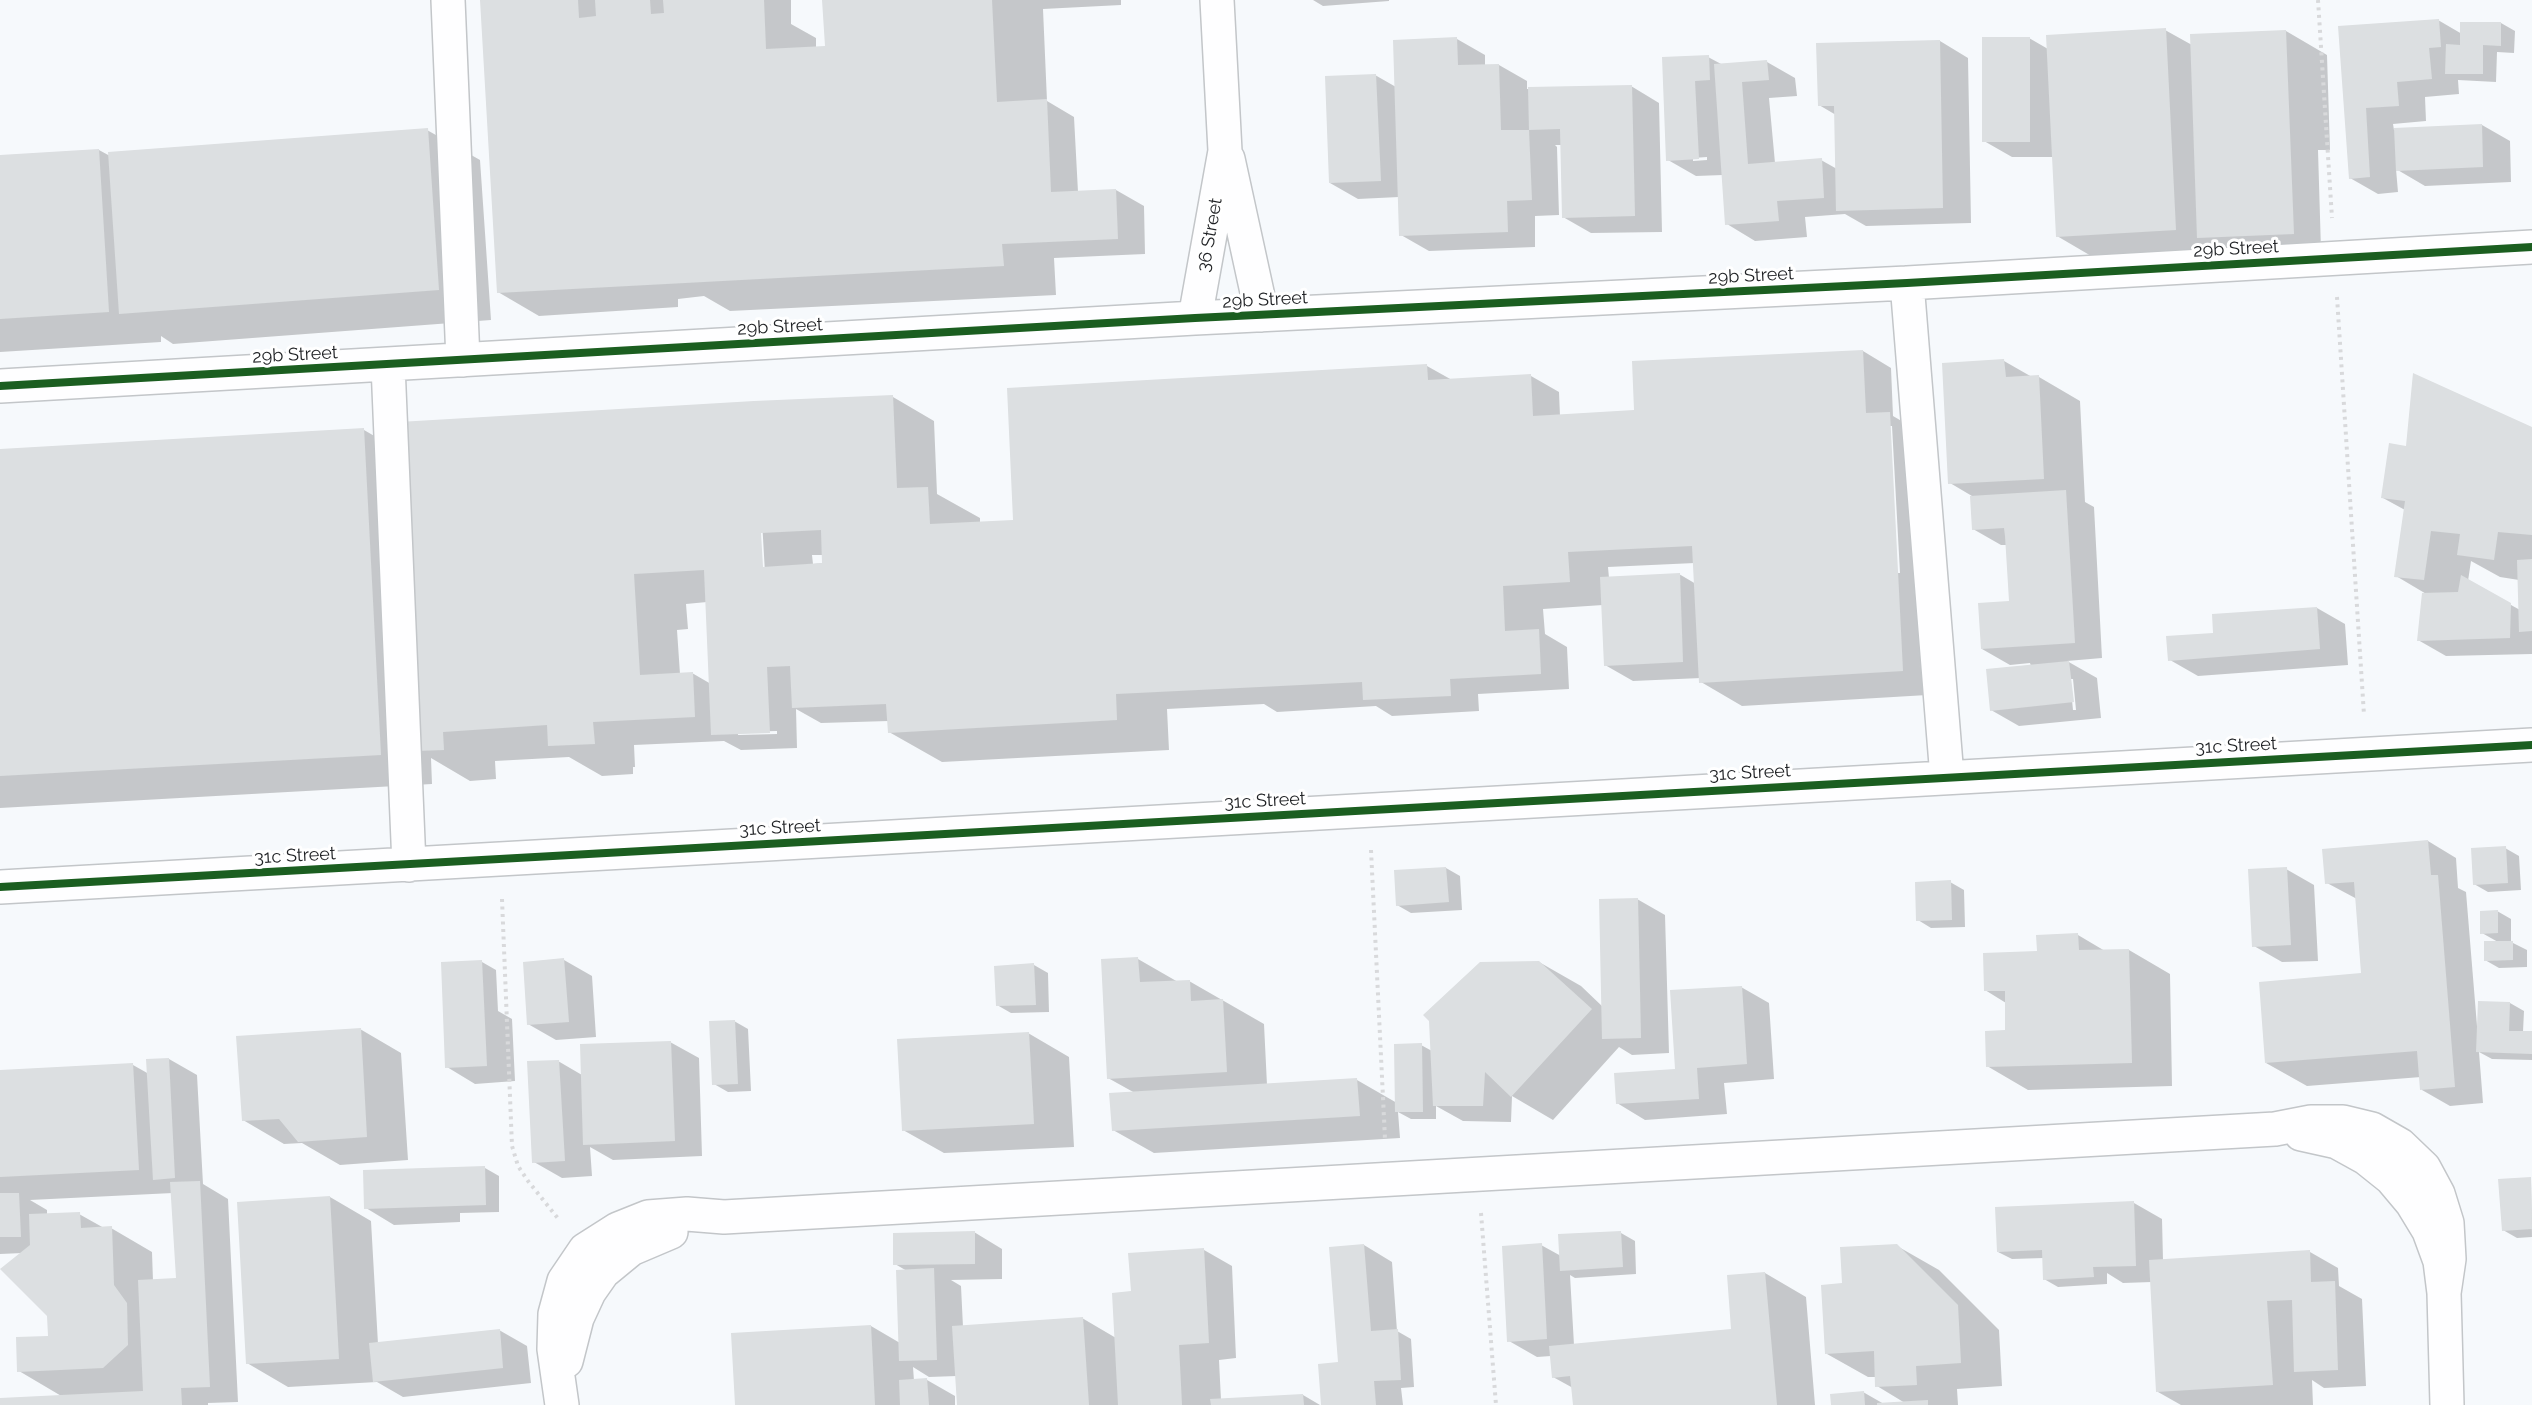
<!DOCTYPE html>
<style>
body{margin:0}
canvas{display:block;background:#f6f9fc}
</style>
<canvas width="2532" height="1405"></canvas>
<script>
const g = document.querySelector('canvas').getContext('2d');
g.lineJoin = 'round';
function fill(path, color) { g.fillStyle = color; g.fill(path, 'evenodd'); }
const poly = rows => new Path2D(rows.map(r => 'M' + r).join(''));
function strokePath(path, color, width, dash) { g.strokeStyle = color; g.lineWidth = width; g.lineCap = dash ? 'butt' : 'round'; g.setLineDash(dash || []); g.stroke(path); }
function write(font, color, halo, rows, align = 'center') {
  g.font = font + ' Raleway,sans-serif'; g.lineWidth = 6; g.setLineDash([]); g.textBaseline = 'middle'; g.strokeStyle = halo; g.fillStyle = color; for (const [text, x, y, turn = 0] of rows) {
    g.save(); g.translate(x, y); g.rotate((+turn || 0) * Math.PI / 180); g.textAlign = isNaN(turn) ? turn : align; if (halo) g.strokeText(text, 0, 0); g.fillText(text, 0, 0); g.restore();
  }
}
fill(poly([
 [482,0,791,0,791,24,816,38,816,48,826,48,824,0,1121,0,1121,5,1043,9,1047,101,1074,117,1078,192,1116,190,1144,206,1145,254,1054,258,1056,295,730,311,704,296,678,299,678,307,539,316,498,292],
 [1313,0,1389,0,1389,1,1323,6],
 [2438,20,2462,34,2501,23,2515,31,2514,53,2497,52,2496,82,2458,80,2459,94,2425,97,2426,121,2393,124,2394,130,2482,125,2510,141,2511,182,2425,186,2396,169,2398,192,2378,194,2350,178,2340,28],
 [2165,30,2192,45,2286,31,2327,55,2330,150,2318,150,2321,250,2226,254,2216,248,2216,253,2098,260,2057,236,2053,157,2012,157,1984,141,2029,38,2048,49],
 [1457,39,1485,55,1485,66,1499,65,1527,81,1527,89,1631,86,1659,103,1662,232,1591,233,1563,217,1562,145,1555,145,1557,147,1559,215,1535,216,1535,247,1429,251,1401,235,1399,197,1358,199,1330,183,1375,75,1396,87],
 [1940,41,1968,58,1971,223,1866,226,1845,214,1805,217,1807,237,1755,241,1727,224,1723,175,1696,176,1668,160,1663,59,1708,57,1723,65,1767,62,1795,78,1797,96,1769,98,1775,163,1821,160,1837,169,1836,115,1819,105,1818,45],
 [1707,157,1707,160,1693,161,1693,158],
 [427,130,480,160,491,320,173,344,161,336,161,342,0,352,0,157,99,150,110,156],
 [1863,351,1891,368,1893,416,1917,430,1944,694,1742,706,1701,682,1701,678,1633,681,1605,665,1603,605,1543,609,1545,634,1567,647,1569,689,1478,694,1479,711,1392,716,1376,706,1277,712,1264,704,1167,709,1169,750,942,762,889,732,889,721,821,723,796,709,797,748,741,750,724,741,634,745,635,767,633,767,633,774,602,776,569,757,495,761,496,779,470,781,431,758,432,784,0,808,0,450,364,430,402,452,893,397,934,421,937,494,980,518,980,523,1015,522,1427,366,1452,380,1531,376,1559,392,1560,416,1635,412],
 [1889,426,1892,426,1900,573,1897,573],
 [757,433,765,573,762,574],
 [812,555,823,555,824,563,813,564],
 [1695,563,1696,584,1679,574,1609,578,1608,567],
 [707,602,711,684,692,673,680,674,677,630,688,629,686,604],
 [777,731,777,734,738,735,738,732],
 [2004,361,2032,377,2039,377,2080,401,2085,502,2094,507,2102,658,2067,661,2097,678,2101,718,2019,726,1991,710,2031,666,2030,663,2010,665,1982,649,2011,602,2007,545,2001,545,1973,529,1972,496,1950,483],
 [2070,679,2073,679,2076,710,2073,710],
 [2532,429,2532,654,2446,656,2418,640,2428,595,2396,576,2405,510,2383,498,2407,448],
 [2471,561,2500,577,2519,580,2520,610,2468,581],
 [2317,608,2345,624,2348,665,2198,676,2170,660,2215,634],
 [2428,841,2456,858,2458,888,2466,892,2477,1026,2510,1003,2524,1011,2523,1032,2532,1032,2532,1060,2492,1059,2479,1052,2483,1103,2450,1106,2422,1090,2421,1077,2307,1086,2266,1063,2366,974,2357,899,2327,883],
 [2505,848,2519,856,2521,890,2488,892,2474,884],
 [1446,868,1460,876,1462,910,1411,913,1397,905],
 [2286,869,2314,885,2318,961,2282,962,2254,946],
 [1950,882,1964,890,1965,927,1931,928,1918,920],
 [1637,899,1665,915,1669,1053,1632,1055,1619,1047,1553,1120,1512,1096,1511,1122,1463,1121,1436,1106,1436,1119,1411,1119,1398,1112,1400,1138,1154,1153,1113,1130,1135,1093,1108,1078,1138,959,1178,982,1189,981,1264,1024,1267,1085,1357,1080,1397,1103,1421,1045,1432,1051,1539,962,1581,986,1603,1007],
 [2497,911,2511,919,2511,942,2527,950,2527,967,2499,968,2485,960,2498,942,2482,933],
 [2078,935,2105,951,2129,950,2170,974,2172,1086,2028,1090,1987,1066,2007,1032,2006,1003,1985,990,2039,953],
 [564,960,592,976,596,1037,556,1040,528,1024],
 [482,962,496,970,498,1011,512,1019,515,1081,475,1084,447,1067],
 [1034,965,1048,973,1049,1012,1011,1013,997,1005],
 [1741,987,1769,1003,1774,1079,1724,1083,1727,1114,1645,1120,1617,1103,1676,1070],
 [734,1021,748,1029,751,1091,728,1092,714,1084],
 [360,1029,401,1053,408,1160,340,1165,302,1143,284,1144,243,1120],
 [1028,1033,1069,1057,1074,1147,944,1153,903,1130],
 [670,1042,699,1058,702,1156,613,1160,590,1147,592,1176,562,1178,534,1162,558,1061,582,1075],
 [169,1059,197,1075,203,1184,228,1199,238,1402,208,1403,208,1405,0,1405,0,1400,63,1397,19,1371,49,1337,48,1315,23,1253,0,1254,0,1072,133,1065,149,1074],
 [173,1193,177,1280,153,1281,152,1252,111,1228,104,1228,79,1214,47,1215,47,1210,30,1200],
 [485,1168,499,1176,499,1212,460,1213,460,1222,394,1225,366,1208],
 [2531,1178,2532,1237,2517,1238,2503,1230],
 [330,1197,371,1221,378,1344,499,1330,527,1346,531,1383,403,1397,377,1382,288,1387,247,1363],
 [2134,1203,2162,1219,2163,1260,2310,1252,2338,1268,2339,1286,2362,1299,2366,1386,2324,1388,2312,1380,2313,1405,2181,1405,2158,1392,2152,1282,2123,1283,2107,1273,2107,1284,2058,1287,2044,1279,2044,1258,2012,1259,1998,1252],
 [974,1232,1002,1249,1002,1279,951,1280,961,1286,963,1327,1082,1318,1116,1338,1132,1293,1204,1250,1232,1266,1236,1358,1219,1360,1221,1400,1303,1395,1320,1405,959,1405,957,1376,929,1377,913,1367,914,1381,927,1380,955,1396,955,1405,737,1405,871,1326,900,1343,907,1271,895,1264],
 [1621,1233,1635,1241,1636,1274,1575,1278,1570,1275,1574,1345,1733,1331,1765,1273,1806,1297,1815,1405,1574,1405,1573,1388,1553,1377,1551,1356,1537,1357,1509,1341,1541,1245,1561,1256],
 [1364,1245,1392,1262,1397,1331,1411,1339,1414,1387,1401,1388,1403,1405,1322,1405,1339,1364,1331,1248],
 [1897,1246,1939,1270,1999,1330,2002,1386,1957,1389,1958,1405,1832,1405,1863,1392,1884,1404,1905,1403,1877,1386,1876,1377,1868,1377,1827,1354,1844,1285]
]), '#0003');
fill(poly([
 [480,0,578,0,579,18,596,16,595,0,650,0,651,14,664,13,663,0,764,0,766,49,825,46,822,0,992,0,997,102,1047,99,1051,192,1116,189,1118,239,1002,244,1004,266,497,293],
 [2439,19,2441,47,2429,48,2432,79,2397,82,2399,106,2366,108,2370,177,2349,179,2338,26],
 [2460,22,2501,22,2501,46,2483,45,2483,74,2445,74,2446,44,2460,45],
 [2166,28,2176,230,2056,237,2046,35],
 [2286,30,2294,234,2197,238,2190,34],
 [1457,37,1458,65,1499,64,1501,130,1529,130,1532,200,1507,201,1508,232,1399,236,1393,40],
 [1982,37,2030,37,2030,142,1982,142],
 [1940,40,1943,208,1836,211,1834,106,1818,106,1816,43],
 [1709,55,1710,80,1695,81,1699,159,1666,161,1662,57],
 [1767,60,1769,80,1742,82,1748,164,1822,158,1824,198,1777,201,1779,221,1725,225,1714,64],
 [1376,74,1381,181,1329,183,1325,76],
 [1632,85,1635,216,1562,218,1560,129,1529,130,1528,87],
 [2482,124,2483,167,2396,171,2394,128],
 [428,128,439,290,119,314,108,152],
 [99,149,109,312,0,319,0,155],
 [1863,350,1866,413,1890,412,1903,671,1699,683,1692,546,1568,552,1570,582,1503,586,1505,631,1539,629,1541,674,1450,679,1451,696,1363,700,1362,682,1116,694,1117,720,888,733,886,704,792,708,790,666,767,667,770,733,711,735,704,570,634,574,640,675,693,672,695,717,593,722,595,744,548,746,547,725,443,732,444,750,416,751,399,422,754,401,893,395,897,488,928,487,930,524,1013,520,1007,388,1427,364,1428,380,1531,374,1533,416,1634,410,1632,361],
 [821,530,822,563,763,567,761,533],
 [2004,359,2006,377,2039,375,2044,479,1948,484,1942,363],
 [2413,373,2532,427,2532,535,2498,532,2494,560,2457,555,2460,534,2431,531,2424,580,2394,577,2405,501,2381,498,2389,443,2406,446],
 [364,428,381,755,0,776,0,449],
 [2066,490,2075,643,1981,649,1978,603,2009,601,2005,536,2004,528,1972,530,1970,496],
 [2532,559,2532,631,2519,632,2517,560],
 [1680,573,1683,662,1604,666,1600,577],
 [2461,575,2511,603,2510,638,2417,641,2422,593,2458,592],
 [2317,607,2320,649,2168,661,2166,636,2213,633,2212,614],
 [2069,661,2074,702,1990,711,1986,669],
 [2428,840,2431,875,2438,875,2455,1087,2420,1090,2417,1051,2265,1063,2259,982,2361,973,2354,882,2325,884,2322,849],
 [2506,846,2508,883,2473,885,2471,848],
 [1446,867,1449,902,1396,906,1394,870],
 [2287,867,2291,945,2252,947,2248,869],
 [1951,880,1952,920,1916,921,1915,882],
 [1638,898,1641,1038,1602,1039,1599,899],
 [2498,910,2498,933,2480,934,2480,911],
 [2078,933,2079,950,2129,949,2132,1063,1986,1067,1985,1031,2005,1030,2005,991,1984,991,1983,953,2037,951,2036,935],
 [2484,941,2513,941,2513,960,2484,961],
 [1138,957,1140,982,1190,980,1191,1001,1223,999,1227,1072,1107,1079,1101,959],
 [564,958,569,1022,527,1025,523,962],
 [482,960,487,1066,445,1068,441,962],
 [1539,961,1592,1009,1511,1097,1485,1072,1483,1106,1433,1106,1429,1021,1423,1015,1480,962],
 [1034,963,1036,1005,996,1006,994,966],
 [1742,986,1747,1064,1697,1068,1699,1099,1616,1104,1614,1073,1675,1069,1670,990],
 [2478,1001,2510,1002,2509,1031,2532,1031,2532,1054,2476,1052],
 [735,1020,738,1084,712,1085,709,1021],
 [361,1028,367,1137,298,1142,279,1119,242,1121,236,1036],
 [1029,1032,1034,1124,902,1131,897,1039],
 [671,1041,675,1141,583,1145,580,1044],
 [1422,1043,1423,1112,1395,1112,1394,1044],
 [169,1058,175,1178,153,1180,146,1059],
 [559,1060,565,1161,532,1163,527,1061],
 [133,1063,139,1170,0,1177,0,1070],
 [1357,1078,1360,1116,1112,1131,1109,1093],
 [485,1166,486,1205,364,1209,363,1170],
 [2531,1177,2532,1229,2502,1231,2498,1179],
 [200,1181,210,1387,181,1388,182,1405,0,1405,0,1398,143,1391,138,1280,176,1278,170,1182],
 [0,1193,19,1193,21,1237,0,1237],
 [330,1196,339,1359,246,1364,237,1202],
 [2134,1201,2136,1266,2093,1267,2094,1277,2043,1280,2042,1250,1997,1252,1995,1207],
 [80,1212,81,1228,112,1226,114,1285,127,1303,128,1345,103,1368,17,1372,16,1337,48,1336,47,1316,0,1269,30,1245,29,1214],
 [975,1231,975,1264,893,1265,893,1233],
 [1621,1231,1623,1267,1560,1271,1558,1234],
 [1542,1243,1547,1339,1507,1342,1502,1246],
 [1364,1244,1371,1331,1398,1329,1401,1380,1374,1381,1376,1405,1321,1405,1318,1364,1338,1362,1329,1247],
 [1897,1244,1958,1305,1961,1363,1916,1366,1917,1385,1875,1387,1874,1351,1825,1354,1821,1285,1842,1283,1840,1247],
 [1204,1248,1209,1343,1179,1345,1182,1405,1118,1405,1112,1293,1131,1291,1128,1253],
 [2310,1250,2311,1282,2335,1281,2338,1370,2294,1372,2292,1300,2267,1301,2273,1385,2156,1392,2149,1260],
 [934,1268,937,1360,899,1361,896,1270],
 [1765,1272,1777,1405,1573,1405,1570,1376,1552,1378,1549,1346,1731,1329,1727,1275],
 [1083,1317,1089,1405,957,1405,952,1326],
 [871,1325,875,1405,735,1405,731,1333],
 [500,1329,503,1368,373,1382,369,1343],
 [927,1378,929,1405,900,1405,899,1380],
 [1864,1391,1865,1405,1831,1405,1830,1394],
 [1303,1394,1304,1405,1211,1405,1210,1399],
 [1928,1400,1928,1405,1877,1405,1877,1403]
]), '#dcdfe1');
const minor = poly([
 [448,0,463,360],
 [1228,159,1262,315],
 [1907,283,1947,777],
 [1195,318,1225,151,1217,0],
 [388,365,409,865],
 [0,386,1195,318,1907,283,2532,247],
 [0,887,2532,745],
 [2301,1134,2337,1142,2366,1158,2391,1178,2412,1203,2429,1231,2440,1261,2444,1293,2447,1405],
 [566,1361,577,1318,589,1292,603,1272,631,1249,671,1232],
 [562,1405,554,1349,555,1314,564,1281,585,1250,618,1229,648,1217,687,1214,724,1217,2275,1129,2311,1122,2343,1122,2372,1129,2400,1145,2424,1168,2438,1194,2447,1223,2449,1259,2444,1293]
]);
strokePath(minor, '#c3c6c9', 36);
strokePath(poly([
 [2318,0,2332,218],
 [2337,297,2364,715],
 [1371,850,1385,1139],
 [502,899,512,1146,518,1166,528,1181,560,1221],
 [1481,1213,1496,1405]
]), '#d8d9db', 4, [3, 4.5]);
strokePath(minor, '#fefeff', 33);
strokePath(poly([
 [0,386,1195,318,1907,283,2532,247],
 [0,887,2532,745]
]), '#1b5e20', 8);
write('18px', '#1f2124', '#fff', [
 ["36 Street",1210,235,-80],
 ["29b Street",2236,249,-3],
 ["29b Street",1751,276,-3],
 ["29b Street",1265,300,-3],
 ["29b Street",780,327,-3],
 ["29b Street",295,355,-3],
 ["31c Street",2236,746,-3],
 ["31c Street",1750,773,-3],
 ["31c Street",1265,801,-3],
 ["31c Street",780,828,-3],
 ["31c Street",295,856,-3]
]);
</script>
